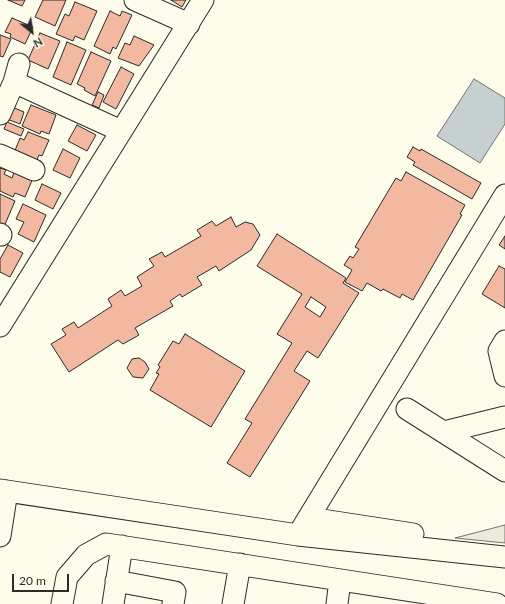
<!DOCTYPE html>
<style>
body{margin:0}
#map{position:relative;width:505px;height:604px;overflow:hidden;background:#fdfbea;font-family:Lato,sans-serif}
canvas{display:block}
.north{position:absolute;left:12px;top:12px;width:40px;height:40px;-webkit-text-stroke:3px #fdfbea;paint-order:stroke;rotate:150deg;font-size:11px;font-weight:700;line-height:16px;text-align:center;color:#2b2b2b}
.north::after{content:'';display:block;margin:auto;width:14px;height:18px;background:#2b2b2b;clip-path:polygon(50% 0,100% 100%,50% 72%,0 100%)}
.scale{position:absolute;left:12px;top:574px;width:57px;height:18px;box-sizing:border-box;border:2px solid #2b2b2b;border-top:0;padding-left:5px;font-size:12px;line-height:14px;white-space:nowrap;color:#2b2b2b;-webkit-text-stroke:3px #fdfbea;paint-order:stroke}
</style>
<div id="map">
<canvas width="505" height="604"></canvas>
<div class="north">N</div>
<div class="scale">20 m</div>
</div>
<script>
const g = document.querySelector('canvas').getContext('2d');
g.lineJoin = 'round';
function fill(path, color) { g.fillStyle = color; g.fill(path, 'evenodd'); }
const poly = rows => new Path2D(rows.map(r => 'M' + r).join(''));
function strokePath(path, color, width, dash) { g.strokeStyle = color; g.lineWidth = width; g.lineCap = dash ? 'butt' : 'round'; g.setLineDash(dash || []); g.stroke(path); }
const parking = poly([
 [505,525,505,543,455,538,505,525]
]);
fill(parking, '#eceadb');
strokePath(parking, '#74746e', 1);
const water = poly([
 [474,79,505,98,505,124,480,163,437,136,474,79]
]);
fill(water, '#c7d0d0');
strokePath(water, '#74746e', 1);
const building = poly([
 [8,0,25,0,22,6,8,0],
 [43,0,66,0,55,26,35,17,43,0],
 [171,0,186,0,182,7,171,0],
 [75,2,97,11,84,40,75,36,73,41,56,34,65,14,69,16,75,2],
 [110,11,120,16,122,11,132,15,116,49,113,47,110,54,94,46,110,11],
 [12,18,33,27,25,44,10,37,11,34,5,32,12,18],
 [40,33,60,41,48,69,28,60,40,33],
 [0,35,11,39,3,57,0,56,0,35],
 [134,36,154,45,139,66,118,58,125,43,130,45,134,36],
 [67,42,86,50,71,85,53,77,67,42],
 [91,52,111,61,95,96,84,90,85,88,77,84,91,52],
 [121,67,134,74,116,109,103,102,121,67],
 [98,92,104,95,99,108,92,105,98,92],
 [31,105,56,115,49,134,41,131,40,134,22,126,31,105],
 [12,107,24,112,20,124,7,119,12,107],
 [7,122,24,129,21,136,4,129,7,122],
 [77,125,96,135,87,151,68,141,77,125],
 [28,132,49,140,42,156,39,155,36,162,14,153,20,138,24,140,28,132],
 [413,147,420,151,421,149,481,183,472,199,413,165,415,162,407,157,413,147],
 [63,149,80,158,70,178,53,170,63,149],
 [0,168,6,170,4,174,12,178,15,170,33,178,25,197,15,193,13,197,0,191,0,168],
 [406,172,465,205,460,214,462,215,413,300,402,294,400,298,383,289,381,291,367,283,362,291,345,282,352,270,344,265,350,256,353,258,359,249,355,247,396,178,401,181,406,172],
 [42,184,61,193,53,209,35,200,42,184],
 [0,194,15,201,3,229,0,228,0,194],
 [23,204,46,215,34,242,18,234,24,222,16,219,23,204],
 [231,217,236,227,245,222,253,224,260,235,251,250,219,271,216,266,197,277,202,285,182,297,180,294,170,301,173,306,135,328,139,335,123,344,118,340,69,372,51,344,66,335,62,329,74,322,78,328,112,306,108,299,121,290,125,296,142,286,137,277,154,266,149,259,162,252,165,257,201,236,197,230,212,221,216,226,231,217],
 [277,234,346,278,343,283,359,293,318,358,307,351,294,371,310,381,250,477,227,463,252,423,245,419,292,343,277,334,302,294,257,266,277,234],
 [311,297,326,307,320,317,305,307,311,297],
 [505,236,505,249,499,245,505,236],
 [8,245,23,253,10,277,0,272,0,259,8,245],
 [499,266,505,269,505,308,482,294,499,266],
 [185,334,245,371,211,427,150,390,159,374,156,373,160,367,158,365,173,341,179,344,185,334],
 [139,358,145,362,149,369,143,378,133,377,127,368,132,359,139,358]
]);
fill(building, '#f2b8a0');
strokePath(building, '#2b2b2b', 1);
const minor = poly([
 [135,0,189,24],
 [14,82,121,131],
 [0,114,14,82,19,64],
 [0,155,34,170],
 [0,234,1,235],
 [0,326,203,0],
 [505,341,499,351,505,376],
 [407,409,505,471],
 [444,432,505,417],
 [0,490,298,535,505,557],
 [309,518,413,534],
 [298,535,505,195],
 [0,536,7,491],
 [116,581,175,592,173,604],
 [62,604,67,577,86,555,106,544,497,604],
 [113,604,122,546],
 [233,604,240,564],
 [337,604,340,580]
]);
strokePath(minor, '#2b2b2b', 23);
strokePath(minor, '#fdfbea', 21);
</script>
